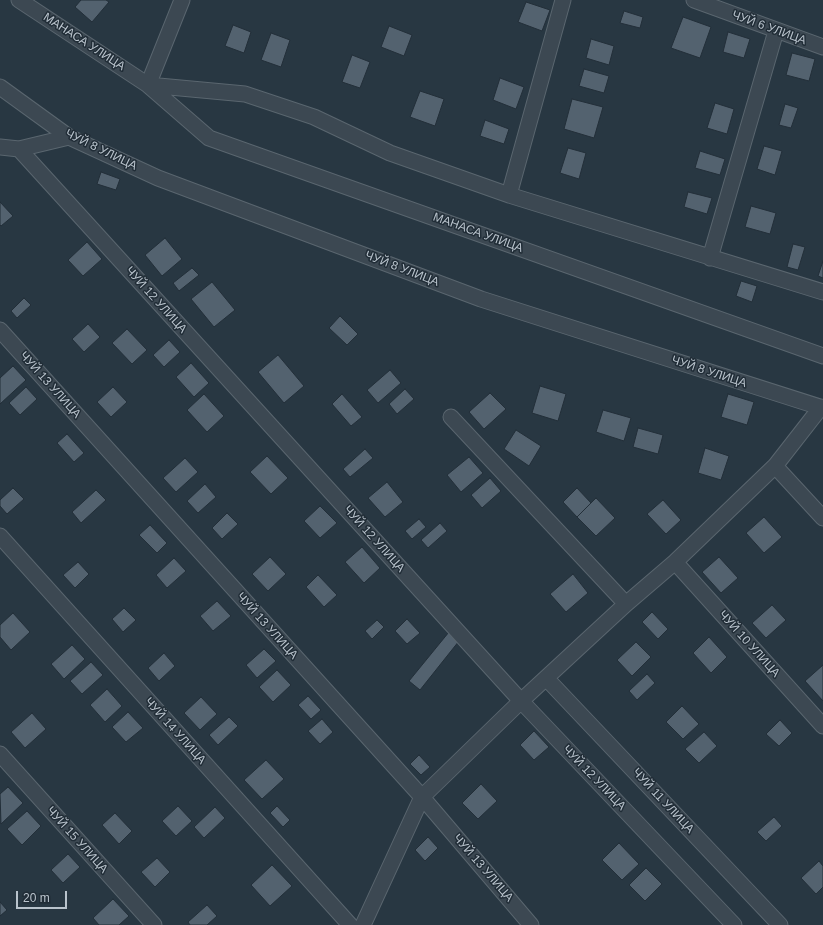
<!DOCTYPE html>
<meta charset="utf-8">
<style>
body{margin:0}
#map{position:relative;width:823px;height:925px;overflow:hidden;background:#283742;font-family:Arial,sans-serif}
canvas{display:block}
.scale{position:absolute;left:16px;top:891px;width:51px;height:18px;box-sizing:border-box;border:2px solid #b9c3cc;border-top:0;padding-left:5px;font-size:12px;line-height:14px;white-space:nowrap;color:#b9c3cc;-webkit-text-stroke:3px #212d37;paint-order:stroke}
</style>
<div id="map">
<canvas width="823" height="925"></canvas>
<div class="scale">20 m</div>
</div>
<script>
const g = document.querySelector('canvas').getContext('2d');
g.lineJoin = 'round';
function fill(path, color) { g.fillStyle = color; g.fill(path, 'evenodd'); }
const poly = rows => new Path2D(rows.map(r => 'M' + r).join(''));
function strokePath(path, color, width, dash) { g.strokeStyle = color; g.lineWidth = width; g.lineCap = dash ? 'butt' : 'round'; g.setLineDash(dash || []); g.stroke(path); }
function write(font, color, halo, rows, align = 'center') {
  g.font = font + ' Arial,sans-serif'; g.lineWidth = 3; g.setLineDash([]); g.textBaseline = 'middle'; g.strokeStyle = halo; g.fillStyle = color; for (const [text, x, y, turn = 0] of rows) {
    g.save(); g.translate(x, y); g.rotate((+turn || 0) * Math.PI / 180); g.textAlign = isNaN(turn) ? turn : align; if (halo) g.strokeText(text, 0, 0); g.fillText(text, 0, 0); g.restore();
  }
}
const building = poly([
 [81,0,106,0,109,2,92,22,75,7,81,0],
 [526,2,550,10,542,31,518,22,526,2],
 [624,11,643,17,640,28,620,23,624,11],
 [683,17,711,27,700,58,671,48,683,17],
 [233,25,251,32,244,53,225,46,233,25],
 [389,26,412,35,404,56,381,47,389,26],
 [728,32,750,39,744,58,723,52,728,32],
 [271,33,290,40,281,67,261,60,271,33],
 [591,39,614,46,609,65,586,58,591,39],
 [792,53,815,59,809,81,786,75,792,53],
 [352,55,370,62,360,88,342,82,352,55],
 [584,69,609,76,604,93,579,86,584,69],
 [500,78,524,87,516,109,493,100,500,78],
 [420,91,444,99,435,126,410,117,420,91],
 [572,99,603,107,594,138,564,129,572,99],
 [715,103,734,109,727,134,707,128,715,103],
 [785,104,798,108,791,128,779,125,785,104],
 [485,120,509,129,504,144,480,136,485,120],
 [764,146,782,151,775,175,757,169,764,146],
 [568,148,586,153,579,179,560,173,568,148],
 [700,151,725,159,720,175,695,168,700,151],
 [101,172,120,179,116,190,97,184,101,172],
 [688,192,712,198,707,214,684,207,688,192],
 [0,202,13,216,1,226,0,225,0,202],
 [751,206,776,213,770,234,745,227,751,206],
 [165,238,182,259,162,276,145,255,165,238],
 [87,242,102,259,83,276,68,260,87,242],
 [793,244,805,247,798,270,787,267,793,244],
 [823,261,823,278,818,276,823,261],
 [192,268,199,275,179,291,173,283,192,268],
 [741,281,757,286,752,302,736,296,741,281],
 [212,282,235,310,214,327,191,299,212,282],
 [24,298,31,305,17,318,11,311,24,298],
 [340,316,358,334,347,345,329,328,340,316],
 [88,324,100,337,84,352,72,339,88,324],
 [127,329,147,350,132,364,112,343,127,329],
 [169,340,180,352,164,367,153,355,169,340],
 [278,355,304,386,284,403,258,372,278,355],
 [191,363,209,383,194,397,176,377,191,363],
 [13,366,26,380,0,404,0,378,13,366],
 [390,370,401,383,378,403,367,390,390,370],
 [540,386,566,394,558,421,532,413,540,386],
 [26,387,37,399,20,415,9,403,26,387],
 [113,387,127,402,111,417,97,402,113,387],
 [405,389,414,399,397,414,389,404,405,389],
 [490,393,506,409,484,429,469,412,490,393],
 [204,394,224,416,207,432,187,410,204,394],
 [342,394,362,417,351,426,332,404,342,394],
 [728,394,754,402,747,425,721,417,728,394],
 [603,410,631,418,624,441,596,432,603,410],
 [638,428,663,435,658,454,633,447,638,428],
 [516,430,541,446,529,466,504,449,516,430],
 [67,434,84,453,74,462,57,443,67,434],
 [705,448,729,456,721,480,698,473,705,448],
 [365,449,373,458,350,477,343,469,365,449],
 [267,456,288,478,271,494,250,472,267,456],
 [469,457,483,473,461,492,447,475,469,457],
 [185,458,198,472,176,492,163,478,185,458],
 [490,478,501,491,482,508,471,495,490,478],
 [387,482,403,502,385,517,368,498,387,482],
 [205,484,216,497,198,513,187,501,205,484],
 [13,488,24,499,7,514,0,506,0,500,13,488],
 [577,488,591,503,577,517,563,502,577,488],
 [96,490,106,500,81,523,72,512,96,490],
 [596,498,615,518,596,536,577,517,596,498],
 [663,500,681,520,666,534,647,514,663,500],
 [320,506,337,523,320,538,304,521,320,506],
 [227,513,238,524,222,539,212,528,227,513],
 [764,517,782,537,764,553,746,533,764,517],
 [419,519,426,527,412,539,405,531,419,519],
 [440,523,447,531,428,548,421,540,440,523],
 [150,525,167,543,157,553,139,535,150,525],
 [362,547,380,568,364,583,345,562,362,547],
 [270,557,286,574,268,591,252,574,270,557],
 [719,557,738,578,721,593,702,572,719,557],
 [174,558,186,571,167,588,156,575,174,558],
 [78,562,89,574,75,588,63,575,78,562],
 [573,574,588,593,566,612,550,594,573,574],
 [318,575,337,595,324,607,306,587,318,575],
 [217,601,231,616,213,631,200,616,217,601],
 [772,605,786,620,766,638,752,623,772,605],
 [124,608,136,620,123,632,112,619,124,608],
 [652,612,668,629,658,639,642,622,652,612],
 [13,613,30,632,11,650,0,637,0,625,13,613],
 [407,619,420,633,407,644,395,631,407,619],
 [377,620,384,627,372,639,365,631,377,620],
 [449,632,459,641,420,690,409,681,449,632],
 [709,637,727,657,711,673,693,653,709,637],
 [636,642,651,657,632,676,617,660,636,642],
 [72,645,85,659,64,679,51,664,72,645],
 [264,649,276,661,257,678,246,665,264,649],
 [164,653,175,666,159,681,148,668,164,653],
 [91,662,103,675,82,694,70,681,91,662],
 [823,665,823,701,805,681,823,665],
 [277,670,291,685,273,702,259,687,277,670],
 [647,674,655,683,637,700,629,691,647,674],
 [107,689,122,706,105,722,90,705,107,689],
 [308,696,321,710,311,719,298,705,308,696],
 [201,697,217,714,200,730,184,713,201,697],
 [682,706,699,724,683,739,666,722,682,706],
 [128,712,143,728,126,742,112,727,128,712],
 [32,713,46,729,25,748,11,732,32,713],
 [229,717,238,726,218,745,209,735,229,717],
 [322,719,333,732,320,744,308,731,322,719],
 [780,720,792,733,779,746,766,734,780,720],
 [534,731,549,747,534,760,520,745,534,731],
 [704,732,717,746,699,763,685,749,704,732],
 [419,755,430,767,421,775,410,764,419,755],
 [266,760,284,779,262,799,244,780,266,760],
 [481,784,497,801,478,819,462,803,481,784],
 [8,787,23,803,1,824,0,794,8,787],
 [178,806,192,821,176,836,162,821,178,806],
 [277,806,290,820,283,827,270,813,277,806],
 [215,807,225,818,204,838,194,827,215,807],
 [27,811,41,826,22,845,7,829,27,811],
 [115,813,132,831,119,844,102,825,115,813],
 [774,817,782,826,766,841,757,832,774,817],
 [428,837,438,848,425,861,415,850,428,837],
 [619,843,639,864,622,880,602,860,619,843],
 [68,854,80,867,63,883,51,870,68,854],
 [157,858,170,872,155,887,141,872,157,858],
 [819,861,823,866,823,887,816,894,801,878,819,861],
 [272,865,292,886,270,906,251,885,272,865],
 [646,868,662,884,645,901,629,885,646,868],
 [113,899,129,916,119,925,99,925,93,918,113,899],
 [0,902,7,910,0,916,0,902],
 [207,905,217,916,207,925,190,925,188,922,207,905]
]);
fill(building, '#53626f');
strokePath(building, '#232f39', 1);
const minor = poly([
 [19,0,148,85,209,138,823,356],
 [182,0,148,85,245,94,314,117,390,153,509,195,823,292],
 [694,0,823,47],
 [0,87,69,137,158,178,481,299,823,408],
 [0,147,19,149,69,137],
 [19,149,521,701,734,925],
 [509,195,563,0],
 [710,258,776,31],
 [0,330,422,797,531,925],
 [451,417,626,604],
 [775,466,823,518],
 [0,536,350,925],
 [675,562,823,726],
 [546,678,780,925],
 [0,754,154,925],
 [363,925,422,797,521,701,626,604,675,562,775,466,821,407]
]);
strokePath(minor, '#5a666f', 17);
strokePath(minor, '#3c4852', 15);
write('12px', '#b9c3cc', '#212d37', [
 ["ЧУЙ 6 УЛИЦА",769,28,20],
 ["МАНАСА УЛИЦА",84,42,33],
 ["ЧУЙ 8 УЛИЦА",101,150,26],
 ["МАНАСА УЛИЦА",478,233,20],
 ["ЧУЙ 8 УЛИЦА",402,269,21],
 ["ЧУЙ 12 УЛИЦА",156,300,48],
 ["ЧУЙ 8 УЛИЦА",709,372,18],
 ["ЧУЙ 13 УЛИЦА",50,385,48],
 ["ЧУЙ 12 УЛИЦА",374,539,48],
 ["ЧУЙ 13 УЛИЦА",267,626,48],
 ["ЧУЙ 10 УЛИЦА",749,644,48],
 ["ЧУЙ 14 УЛИЦА",175,731,48],
 ["ЧУЙ 12 УЛИЦА",594,778,46],
 ["ЧУЙ 11 УЛИЦА",663,801,47],
 ["ЧУЙ 15 УЛИЦА",77,840,48],
 ["ЧУЙ 13 УЛИЦА",483,868,49]
]);
</script>
